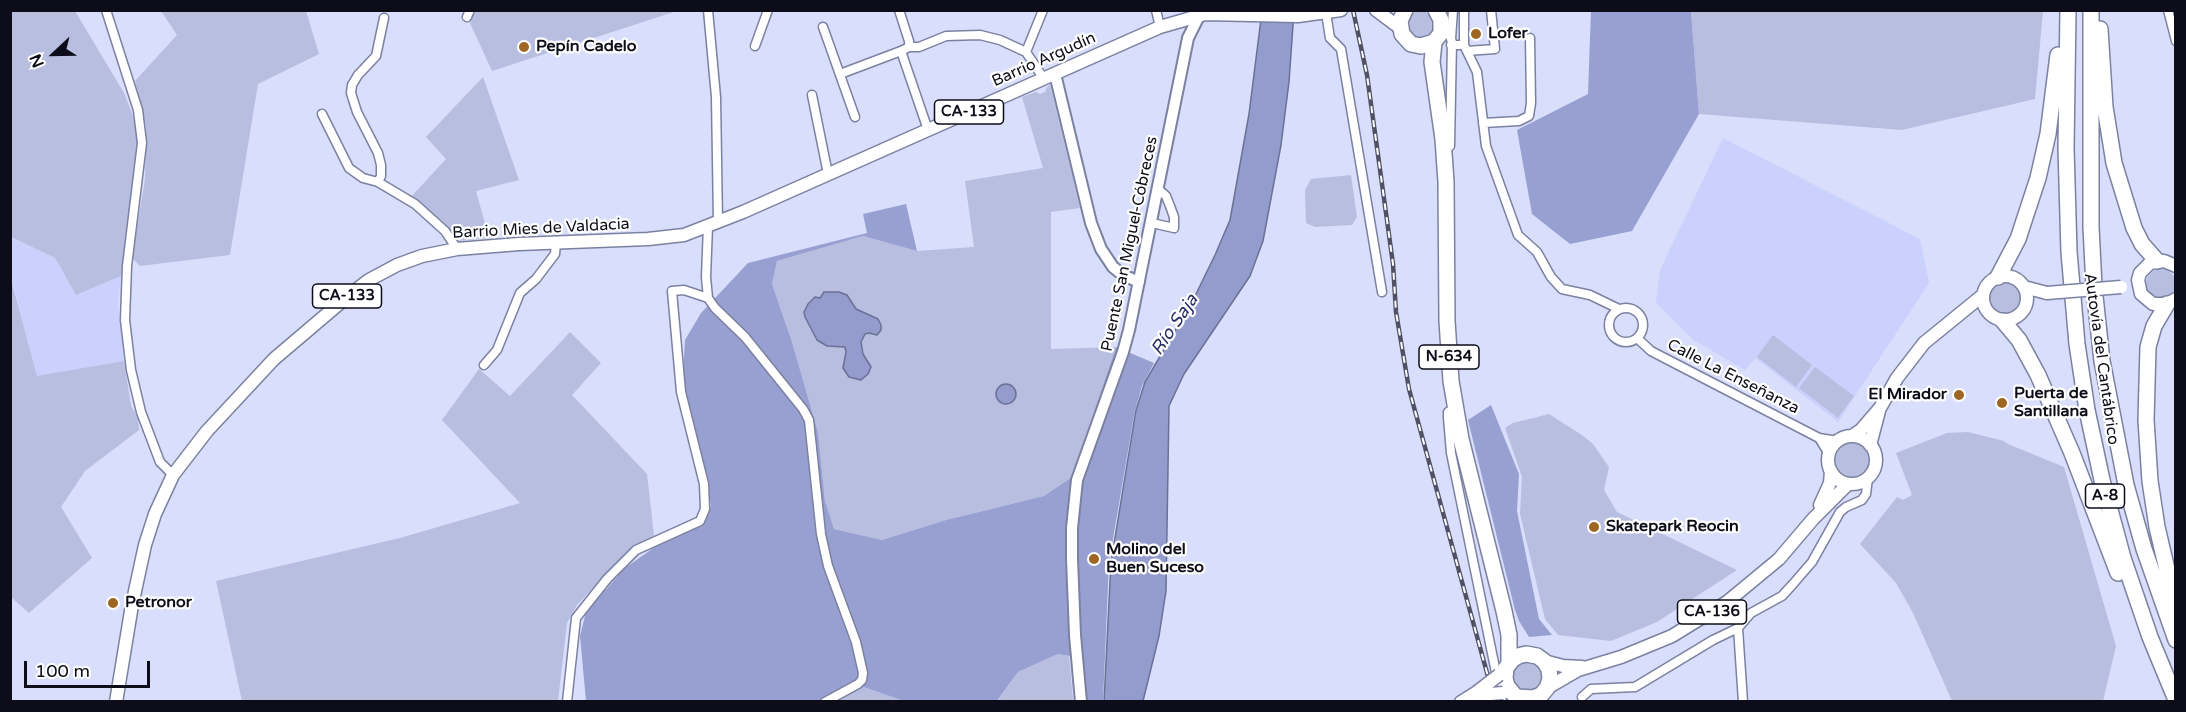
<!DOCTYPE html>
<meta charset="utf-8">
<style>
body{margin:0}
#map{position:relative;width:2186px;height:712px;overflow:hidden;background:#d8defb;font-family:"Varela Round",sans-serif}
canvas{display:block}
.frame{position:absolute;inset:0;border:12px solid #0c0d19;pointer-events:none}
.north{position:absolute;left:24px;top:24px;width:60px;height:60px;-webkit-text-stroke:4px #fff;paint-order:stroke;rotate:248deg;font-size:16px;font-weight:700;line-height:24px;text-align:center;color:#0c0d19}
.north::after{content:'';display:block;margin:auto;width:21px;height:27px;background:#0c0d19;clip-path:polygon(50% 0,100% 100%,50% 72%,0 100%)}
.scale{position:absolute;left:24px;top:661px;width:126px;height:27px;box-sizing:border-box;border:3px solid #0c0d19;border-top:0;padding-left:8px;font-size:18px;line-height:21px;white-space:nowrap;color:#0c0d19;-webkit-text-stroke:4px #fff;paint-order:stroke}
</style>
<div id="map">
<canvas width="2186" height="712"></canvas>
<div class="frame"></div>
<div class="north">N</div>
<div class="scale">100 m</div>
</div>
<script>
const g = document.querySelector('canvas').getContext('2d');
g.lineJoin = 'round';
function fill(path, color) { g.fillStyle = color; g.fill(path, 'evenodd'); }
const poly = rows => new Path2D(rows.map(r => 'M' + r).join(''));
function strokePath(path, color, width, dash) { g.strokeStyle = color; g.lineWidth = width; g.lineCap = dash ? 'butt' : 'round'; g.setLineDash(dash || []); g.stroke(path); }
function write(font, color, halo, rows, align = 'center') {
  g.font = font + ' "Varela Round",sans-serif'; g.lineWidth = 4.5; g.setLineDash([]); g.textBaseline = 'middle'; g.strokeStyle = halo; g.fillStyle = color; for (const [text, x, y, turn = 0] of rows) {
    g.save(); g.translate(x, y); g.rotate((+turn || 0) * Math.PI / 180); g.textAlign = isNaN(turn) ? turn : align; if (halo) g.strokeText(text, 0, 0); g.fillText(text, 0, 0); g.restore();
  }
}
fill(poly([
 [1723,138,1920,239,1929,283,1838,422,1755,358,1745,370,1692,339,1656,303,1660,270],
 [10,237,55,258,76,295,121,276,118,303,124,361,37,377,11,275]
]), '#c9d1fc');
fill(poly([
 [11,11,75,11,124,93,137,126,137,154,121,276,76,295,55,258,11,237],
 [161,11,306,11,319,54,258,84,230,255,140,266,132,258,145,179,146,125,135,81,177,35],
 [476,11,677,10,677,11,492,71,470,23],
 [1691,11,2043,11,2035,99,1902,130,1699,114],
 '1406 25a14 14 0 1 1 28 0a14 14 0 1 1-28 0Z',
 [483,77,519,180,476,191,489,238,458,241,411,197,446,159,426,137],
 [1050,85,1080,208,1051,212,1051,349,1116,347,1072,477,1044,496,946,520,882,540,834,529,825,501,818,432,792,342,772,284,777,261,863,236,917,251,974,247,965,181,1043,168,1022,97,1036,92,1040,94,1045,92,1047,87],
 [1351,175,1357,217,1352,225,1315,227,1306,223,1305,190,1311,179],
 '2146 284a15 15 0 1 1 30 0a15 15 0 1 1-30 0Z',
 [10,275,37,376,124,361,131,406,138,418,139,430,85,471,61,507,92,558,29,613,11,597],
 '1989 298a16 16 0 1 1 32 0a16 16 0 1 1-32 0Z',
 [570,332,601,363,572,395,647,474,654,536,631,547,577,605,567,623,558,701,242,701,216,581,400,538,520,503,442,420,479,369,510,396],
 [1773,335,1812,365,1796,387,1757,357],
 [1815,367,1854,396,1838,418,1799,388],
 [1549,414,1582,435,1593,444,1609,467,1604,490,1617,512,1737,570,1657,622,1611,641,1558,635,1545,619,1520,514,1522,477,1505,428,1513,423],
 [1968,432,2004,441,2008,444,2064,467,2116,646,2103,701,1952,701,1913,613,1896,583,1860,544,1897,497,1903,500,1912,495,1896,453,1947,433],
 '1833 460a19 19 0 1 1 38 0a19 19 0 1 1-38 0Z',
 [1058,654,1069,656,1073,701,997,702,1018,672],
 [1527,659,1542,667,1543,684,1529,694,1513,687,1510,671,1513,666],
 [855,684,904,701,821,702]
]), '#b8bee0');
fill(poly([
 [1591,11,1691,11,1699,114,1632,231,1570,244,1532,214,1517,130,1588,94],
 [906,204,917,251,863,236,777,261,772,284,792,342,818,432,825,501,834,529,882,540,946,520,1044,496,1072,477,1116,347,1154,363,1142,386,1135,410,1109,562,1103,701,1087,701,1082,658,1058,654,1018,672,997,701,904,701,855,684,821,701,586,701,580,636,586,612,625,568,669,537,702,525,711,506,706,477,688,410,683,376,685,340,701,313,748,263,867,233,863,214],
 [1491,405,1519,474,1517,511,1539,619,1552,635,1529,637,1519,621,1515,610,1468,420]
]), '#97a0d0');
const water = poly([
 [1262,11,1294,11,1289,82,1281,145,1263,241,1250,276,1184,374,1169,406,1166,591,1159,636,1143,701,1104,702,1111,562,1136,410,1145,382,1194,298,1215,255,1230,220,1249,114,1262,11],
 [824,292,839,292,847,295,856,309,878,319,881,325,881,330,877,335,869,333,865,334,861,342,863,354,871,367,868,374,861,380,849,377,843,368,846,352,845,347,827,346,817,340,805,317,804,312,808,304,815,297,820,298,824,292],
 '996 394a10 10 0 1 1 20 0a10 10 0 1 1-20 0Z'
]);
fill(water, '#939ccc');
strokePath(water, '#6a7196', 1.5);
const street = poly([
 [106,10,138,110,142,143,127,266,125,320,131,370,141,412,160,462,173,475],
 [708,10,716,97,718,222],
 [899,10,909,41,909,47,901,51,928,130],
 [1156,10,1160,27],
 [1464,10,1464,45],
 [2168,10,2176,41],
 [1326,13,1330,38,1341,49,1382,292],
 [467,17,470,10],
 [823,27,855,117],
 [1442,27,1450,36,1452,42,1450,146],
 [1451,39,1453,10],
 [1451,45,1464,45,1477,72,1486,146,1518,235,1537,252,1551,277,1562,289,1590,295,1619,309],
 [755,46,768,10],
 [909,47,919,47,946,36,980,35,1000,40,1026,52,1044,79],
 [1467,51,1495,49,1491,10],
 [1026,52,1043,10],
 [840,74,901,51],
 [812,95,828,174],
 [322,114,349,168,363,178,378,182,415,204,445,231,457,249],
 [1483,123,1519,121,1529,116,1531,103,1530,38],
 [378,182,381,176,381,165,378,153,357,112,351,93,352,85,358,75,376,56,384,18],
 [1152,223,1174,228,1174,217,1170,206,1166,196,1158,189],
 [708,226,706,277,708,298,715,308,745,337,803,409,809,420,821,534,828,566,856,642,863,673,862,680,858,684,825,702],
 '1609 325a17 17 0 1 1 34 0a17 17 0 1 1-34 0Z',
 [1637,338,1651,351,1819,438,1838,441],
 [484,365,497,350,520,293,536,279,555,254,556,243],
 [1455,408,1448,412,1448,418,1451,453,1502,702],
 [1819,438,1829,454],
 [1582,697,1591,689,1635,687,1713,640,1738,628],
 [567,702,576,618,607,579,636,550,700,521,705,509,704,484,681,392,672,291,684,290,708,298],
 [1743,702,1738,628,1751,613,1782,596,1793,584,1812,562,1840,512,1846,507,1862,500,1866,494,1868,478]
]);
const secondary = poly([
 [1055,74,1091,223,1101,249,1113,267,1123,275,1139,282],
 [1081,702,1075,635,1072,559,1072,528,1077,480,1123,352,1129,330,1188,38,1199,16]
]);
const primary = poly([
 [1376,10,1400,28],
 [2176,266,2164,261,2150,263,2140,273,2138,280,2141,294,2153,304,2167,304,2176,299],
 '1983 298a22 22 0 1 1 44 0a22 22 0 1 1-44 0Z',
 [2024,287,2047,293],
 [1852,436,1861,430,1880,408,1897,378,1924,343,1983,295],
 '1828 460a24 24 0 1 1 48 0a24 24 0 1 1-48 0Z',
 [1870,445,1879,411],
 [1820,505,1830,483,1831,471],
 [1544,661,1563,666,1582,667],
 [1547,688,1578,670,1621,657,1672,636,1727,602,1779,559,1813,519,1848,484],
 [116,702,132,605,145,545,155,514,173,475,207,431,274,359,347,297,369,280,397,265,422,256,457,249,519,244,648,239,684,235,743,212,1160,27,1205,14,1298,16,1341,10],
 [1461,702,1477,692]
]);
const highway = poly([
 [1405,10,1400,21,1402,34,1411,44,1421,46,1434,42,1441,33,1441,20,1436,10],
 [2068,10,2066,148,2069,252,2077,344,2087,410,2102,480,2123,558,2150,637,2176,700],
 [2091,10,2091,227,2094,287,2102,361,2126,485,2144,549,2176,640],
 [2100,29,2105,107,2114,163,2134,228,2142,244,2157,261],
 [1434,42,1432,62,1443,139,1446,182,1447,321,1451,381,1461,439,1504,611,1509,635,1509,663],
 [1998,277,2018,239,2038,178,2048,134,2058,55],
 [2167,304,2154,326,2148,347,2146,420,2150,481,2157,527,2176,608],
 [2003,321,2019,340,2038,375,2072,453,2118,573],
 [1518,697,1533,698,1541,695,1547,688,1550,679,1549,669,1544,661,1537,656,1526,654,1518,656,1512,660,1506,668,1505,678,1507,686,1520,702]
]);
strokePath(street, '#7b81a1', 11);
strokePath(secondary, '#7b81a1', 14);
strokePath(primary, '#7b81a1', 15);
strokePath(highway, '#7b81a1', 18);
strokePath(street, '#fff', 8);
strokePath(secondary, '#fff', 10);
strokePath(primary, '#fff', 12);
strokePath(highway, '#fff', 15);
const rail = poly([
 [1353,10,1367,75,1393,264,1396,312,1409,389,1495,702]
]);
strokePath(rail, '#505264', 4.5);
strokePath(rail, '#fff', 2, [7]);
const primaryBridge = poly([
 [2047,293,2121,287],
 [1477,692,1499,675],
 [1477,695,1503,693]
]);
strokePath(primaryBridge, '#7b81a1', 15, []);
strokePath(primaryBridge, '#fff', 12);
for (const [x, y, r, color] of [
 [1476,34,6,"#9e6622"],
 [524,47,6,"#9e6622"],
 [1959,395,6,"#9e6622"],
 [2002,403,6,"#9e6622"],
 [1594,527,6,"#9e6622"],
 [1094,559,6,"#9e6622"],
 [113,603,6,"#9e6622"]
]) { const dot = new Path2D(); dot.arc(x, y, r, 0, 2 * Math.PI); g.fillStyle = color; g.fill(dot); strokePath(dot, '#fff', 2); }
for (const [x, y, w] of [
 [969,112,69],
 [347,296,69],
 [1449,357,60],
 [2105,496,39],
 [1712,612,69]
]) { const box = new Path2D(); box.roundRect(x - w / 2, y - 12, w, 24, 4.5); g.fillStyle = '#fff'; g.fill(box); strokePath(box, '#0c0d19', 1.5); }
write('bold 15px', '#0c0d19', null, [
 ["CA-133",969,112],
 ["CA-133",347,296],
 ["N-634",1449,357],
 ["A-8",2105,496],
 ["CA-136",1712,612]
]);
write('bold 16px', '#0c0d19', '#fff', [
 ["Lofer",1488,34],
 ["Pepín Cadelo",536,47],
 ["Puerta de",2014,394],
 ["Santillana",2014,412],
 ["El Mirador",1947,395,"right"],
 ["Skatepark Reocin",1606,527],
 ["Molino del",1106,550],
 ["Buen Suceso",1106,568],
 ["Petronor",125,603]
], 'left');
write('16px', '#0c0d19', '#fff', [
 ["Barrio Argudín",1044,60,-24],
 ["Barrio Mies de Valdacia",541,229,-3],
 ["Puente San Miguel-Cóbreces",1130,244,-78],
 ["Autovía del Cantábrico",2101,359,82],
 ["Calle La Enseñanza",1733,377,27]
]);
write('italic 18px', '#292d68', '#fff', [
 ["Río Saja",1175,325,-56]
]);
</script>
